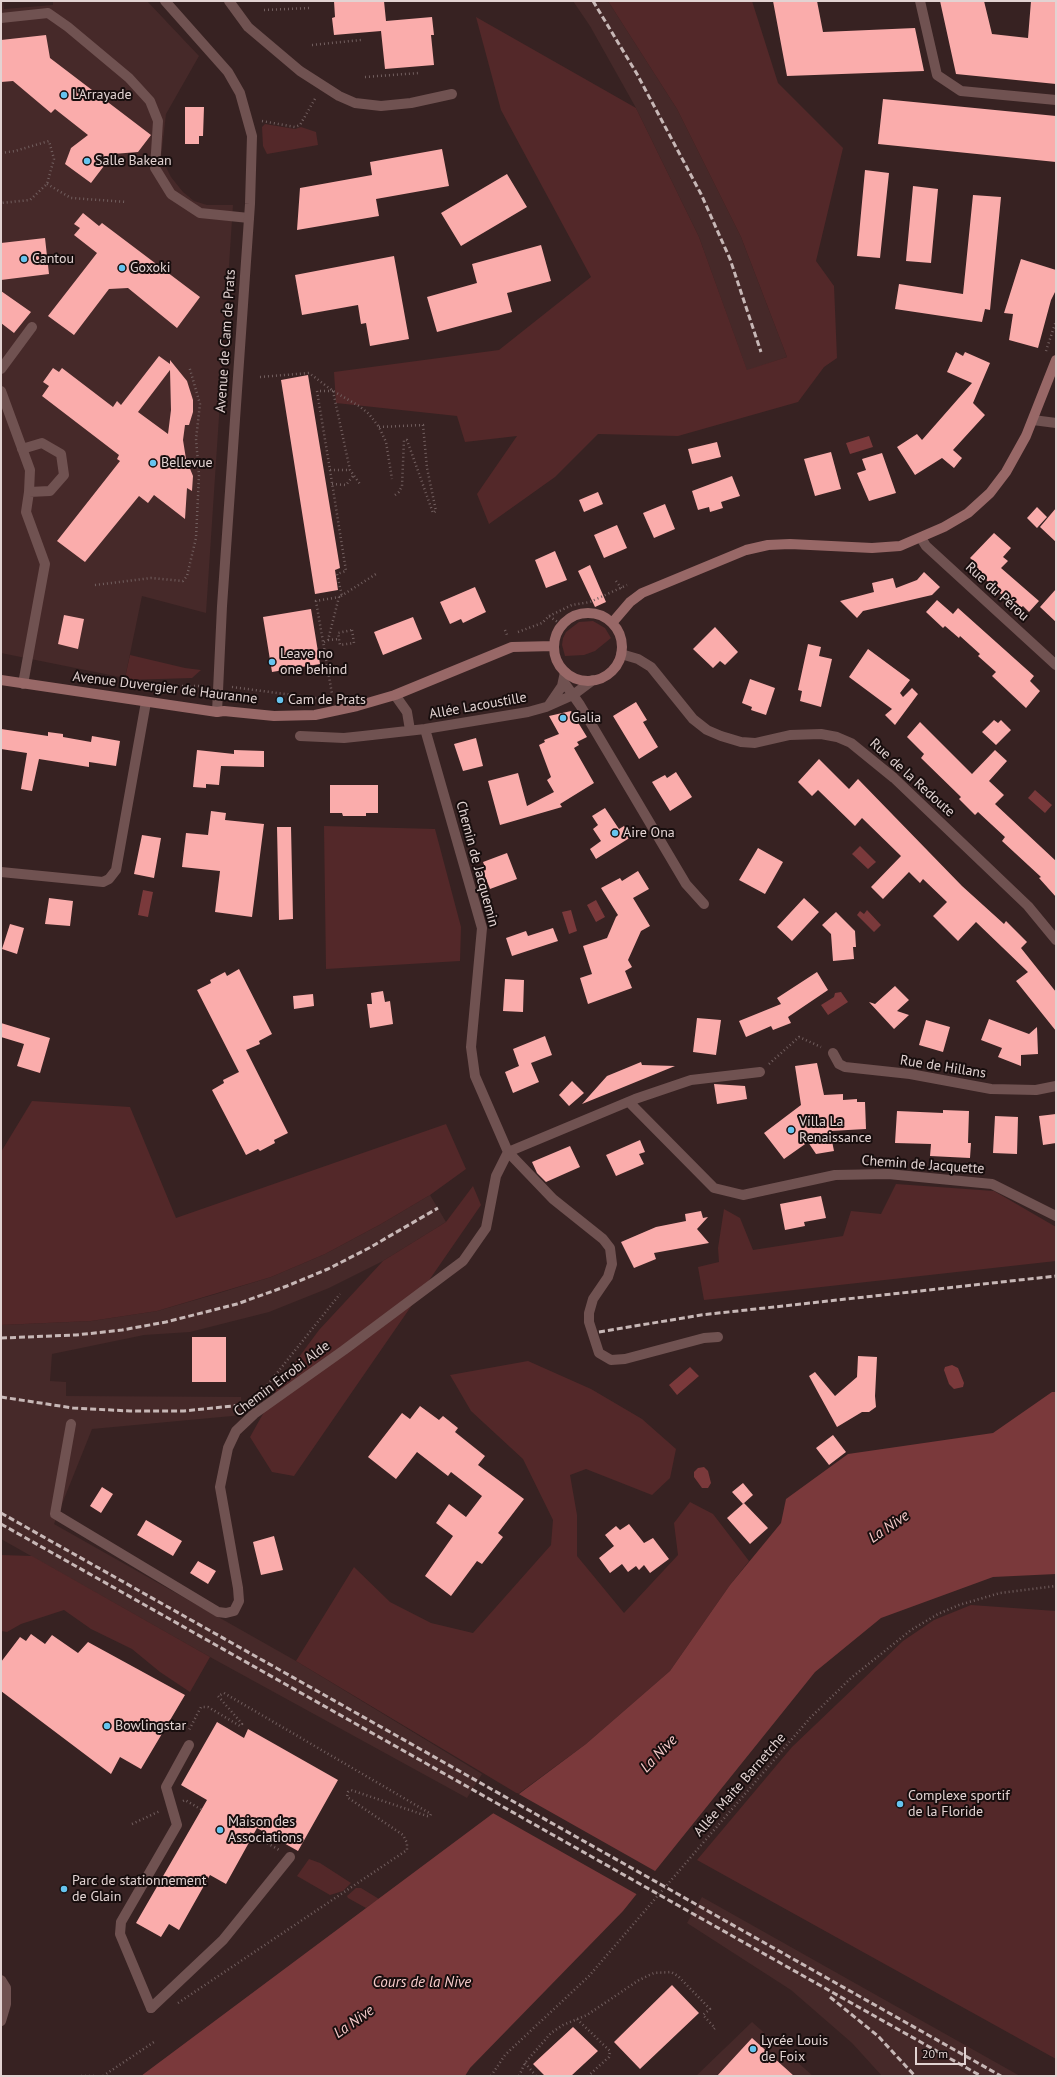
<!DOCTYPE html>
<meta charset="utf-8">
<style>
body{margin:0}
#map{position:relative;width:1057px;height:2077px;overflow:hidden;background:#372222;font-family:"PT Sans",sans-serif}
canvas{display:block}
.frame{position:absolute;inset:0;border:2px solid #e2d3d2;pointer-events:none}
.scale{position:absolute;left:915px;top:2047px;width:51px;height:18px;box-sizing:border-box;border:2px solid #e2d3d2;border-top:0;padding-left:5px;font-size:12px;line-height:14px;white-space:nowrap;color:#e2d3d2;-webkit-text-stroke:3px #180e0e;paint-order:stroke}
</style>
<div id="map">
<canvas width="1057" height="2077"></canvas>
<div class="frame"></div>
<div class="scale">20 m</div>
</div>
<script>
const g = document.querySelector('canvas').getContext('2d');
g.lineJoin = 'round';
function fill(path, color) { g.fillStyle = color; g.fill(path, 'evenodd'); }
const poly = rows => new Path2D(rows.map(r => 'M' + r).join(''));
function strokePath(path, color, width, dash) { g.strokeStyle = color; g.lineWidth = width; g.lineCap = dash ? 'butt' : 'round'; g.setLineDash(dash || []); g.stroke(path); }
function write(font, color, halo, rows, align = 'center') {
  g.font = font + ' "PT Sans",sans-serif'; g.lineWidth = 4; g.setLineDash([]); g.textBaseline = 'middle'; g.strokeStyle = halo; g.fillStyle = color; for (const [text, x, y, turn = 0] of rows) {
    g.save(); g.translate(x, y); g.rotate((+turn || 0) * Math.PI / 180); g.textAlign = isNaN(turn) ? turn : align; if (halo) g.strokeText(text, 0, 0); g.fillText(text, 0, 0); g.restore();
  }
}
fill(poly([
 [1,1,3,1,4,9,53,5,53,1,147,1,199,56,166,114,161,157,171,177,183,192,194,201,207,205,233,205,206,613,142,596,125,678,1,653],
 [573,1,608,1,677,109,741,237,787,357,747,371,699,237,636,108,590,26],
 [430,1195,446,1222,383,1261,329,1288,269,1312,190,1332,144,1335,52,1354,50,1381,66,1382,66,1396,241,1397,243,1415,92,1429,54,1524,296,1661,482,1774,467,1798,210,1657,1,1539,1,1325,91,1321,157,1311,216,1294,271,1277,325,1254,381,1224],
 [702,1897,1020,2076,882,2076,852,2043,791,1990,687,1923],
 [752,2022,813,2076,696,2076]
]), '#462929');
fill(poly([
 [608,1,752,1,778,83,843,148,816,261,834,286,837,358,824,367,798,402,678,436,598,434,555,477,489,524,477,494,517,436,465,442,457,416,336,403,334,372,499,350,591,277,501,110,476,17,636,108,699,237,747,370,787,357,741,237,677,109],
 [265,124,295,129,301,127,316,132,318,145,267,154,263,146,262,127],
 [593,621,605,628,611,638,595,651,584,655,565,656,562,645,563,638,566,632,579,622],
 [130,655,185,668,201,670,192,678,127,680,125,678],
 [324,826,435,829,461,927,460,961,326,969],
 [32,1101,130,1107,176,1218,446,1124,466,1169,430,1195,381,1224,325,1254,271,1277,157,1311,91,1321,1,1325,1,1152],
 [896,1184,994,1191,1056,1227,1056,1261,704,1300,698,1267,719,1262,718,1248,724,1209,740,1218,753,1250,843,1236,851,1211,881,1214],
 [473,1186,481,1205,294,1476,272,1472,250,1437,282,1380,319,1330,383,1261,446,1222],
 [528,1361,591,1389,642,1419,676,1449,670,1478,652,1495,586,1469,570,1475,577,1515,577,1556,624,1613,678,1555,674,1523,690,1502,713,1514,749,1561,730,1585,670,1671,586,1744,518,1794,296,1661,354,1567,390,1602,431,1623,473,1633,551,1545,553,1520,523,1459,471,1411,450,1375],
 [1,1555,32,1556,210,1657,190,1692,160,1672,132,1649,91,1629,64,1610,21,1624,7,1632,1,1631],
 [971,1605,1056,1611,1056,2059,697,1860,792,1747,903,1641,934,1620],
 [309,1859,320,1863,351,1883,343,1891,330,1895,297,1876],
 [356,1888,361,1888,379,1899,366,1908,348,1898,347,1896]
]), '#532829');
fill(poly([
 [869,436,873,447,850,454,846,443],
 [1035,790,1052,805,1045,813,1028,798],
 [860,846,876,862,868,869,852,854],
 [143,890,153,892,148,917,138,915],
 [596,900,605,917,596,922,587,905],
 [571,910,577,931,569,934,562,912],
 [867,910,881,925,874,932,857,915,860,911,864,914],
 [841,992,848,1002,828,1015,821,1005,834,997,835,993],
 [952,1365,958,1368,964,1383,963,1387,954,1389,949,1384,944,1370,945,1367],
 [690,1367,699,1376,677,1395,669,1385],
 [1052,1392,1056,1392,1056,1574,993,1577,881,1618,815,1672,623,1911,470,2068,465,2076,141,2076,586,1744,670,1671,730,1585,781,1523,786,1499,848,1454,993,1433],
 [704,1467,708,1471,711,1483,708,1488,702,1488,694,1477,694,1472,698,1468]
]), '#7a393b');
fill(poly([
 [517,1793,655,1871,657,1872,638,1895,491,1812]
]), '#372222');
fill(poly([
 [334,1,384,1,386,21,432,17,434,35,431,35,434,65,385,69,381,31,334,35,332,18,335,17],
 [773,1,817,1,823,32,915,28,924,71,787,76],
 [940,1,984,1,992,34,1028,38,1031,1,1056,1,1056,84,956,74],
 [46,35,50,58,151,135,138,152,113,154,91,183,65,164,71,148,88,135,55,109,51,113,13,81,1,82,1,40],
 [883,99,1056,116,1056,162,878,144],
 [185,107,204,107,203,136,199,136,199,144,185,144],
 [442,149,449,186,376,199,379,216,297,230,300,188,372,175,370,162],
 [865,170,889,173,880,258,857,256],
 [507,174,527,207,461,246,441,213],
 [913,186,938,189,931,263,906,261],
 [973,195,1001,197,990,310,985,309,982,322,895,309,899,284,963,294],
 [83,213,99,226,102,223,200,297,177,328,128,288,109,289,74,335,48,316,97,253,74,235,80,228,74,224],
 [45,238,49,274,1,280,1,243],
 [541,245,551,281,507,293,512,312,437,332,427,297,477,283,472,264],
 [394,256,409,339,370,346,366,323,361,324,358,305,302,315,295,275],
 [1021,259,1056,270,1056,290,1051,300,1038,348,1009,340,1013,314,1004,313],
 [1,291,31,312,14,333,1,323],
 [956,352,963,356,965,352,990,363,973,403,985,415,953,450,962,458,954,468,942,458,915,475,897,447,917,434,922,440,972,383,947,372],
 [159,356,170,364,170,360,187,381,193,400,193,412,189,425,185,425,183,440,186,459,193,476,192,491,187,488,185,519,154,495,148,503,139,496,85,562,57,541,120,461,117,459,119,455,42,396,49,386,43,382,53,368,59,372,62,368,113,407,117,401,121,405],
 [170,370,171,410,168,434,138,412],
 [308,375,340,568,335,570,338,590,315,594,281,380],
 [717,442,721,457,692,464,688,449],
 [831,452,841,489,815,496,804,459],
 [882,453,896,493,869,501,857,473,866,470,862,459],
 [732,476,740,496,721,502,723,508,710,512,709,507,698,510,692,491],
 [598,492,603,504,584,512,579,500],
 [665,504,675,529,654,538,643,513],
 [1037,507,1047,517,1037,528,1027,518],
 [1056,508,1056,542,1040,527],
 [617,525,627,548,604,558,594,535],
 [994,533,1011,548,1003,557,1008,561,1001,568,1039,601,1029,612,1023,606,1018,610,983,577,984,575,975,567,977,564,970,558],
 [555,551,567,580,546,588,535,560],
 [590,565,606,602,595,607,578,571],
 [924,572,940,587,932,595,863,611,857,618,840,601,874,592,872,583,893,578,896,588,917,580],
 [475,587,486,612,463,623,461,619,450,624,440,602],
 [1056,589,1056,622,1040,607],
 [937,600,953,614,958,608,1034,676,1030,681,1040,691,1026,708,992,676,996,672,978,656,980,654,960,636,959,638,945,626,943,628,926,612],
 [311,609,320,664,272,672,263,617],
 [64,615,84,619,78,649,58,644],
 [413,617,422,639,383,655,374,632],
 [715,627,738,652,725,665,720,661,713,668,693,649],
 [808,644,821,647,819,656,832,659,821,707,800,701,802,691,798,690],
 [868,649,910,680,900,693,903,697,912,688,918,694,895,725,885,715,892,709,849,677],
 [750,679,775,688,766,715,751,710,752,707,742,703],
 [636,702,647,720,643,722,658,747,639,759,613,716],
 [571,711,587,737,577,742,579,745,574,748,594,783,560,804,562,807,500,825,488,781,518,773,527,806,554,792,547,780,551,777,539,745,545,742,544,740,559,734,549,716],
 [994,720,998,723,1001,720,1011,730,996,745,982,732],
 [920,722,972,774,995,750,1007,761,989,781,1004,795,995,804,1056,861,1056,897,1039,878,1041,877,1002,841,1005,837,978,812,975,815,959,799,961,797,921,758,924,754,907,737],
 [1,729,48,736,48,732,63,734,63,737,91,742,92,736,120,741,116,766,89,762,89,767,39,759,32,791,21,789,27,753,1,749],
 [476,738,483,766,463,771,454,744],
 [197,750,234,754,234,750,264,751,264,767,221,766,219,785,206,784,206,788,193,787],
 [819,759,849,789,858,779,962,886,1004,924,1006,921,1027,942,1021,948,1056,992,1056,1031,1016,981,1028,972,976,922,958,941,933,916,947,902,923,879,920,883,909,872,883,899,871,887,901,856,862,818,855,826,818,790,812,796,798,782],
 [676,772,692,797,670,811,652,782,665,775,667,778],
 [330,785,378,785,378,813,366,813,366,816,343,816,342,813,330,813],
 [605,808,619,829,624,826,631,837,596,859,590,849,601,841,593,829,598,825,592,816],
 [211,811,226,813,225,820,264,824,252,917,215,912,220,871,182,867,186,833,208,835],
 [277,827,291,827,293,919,279,920],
 [142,835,161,838,154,878,134,874],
 [758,848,783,862,765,894,739,880],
 [507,853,517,879,490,889,483,871,486,870,483,862],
 [638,871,649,889,633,898,650,926,641,931,628,960,632,967,625,971,632,988,588,1004,580,978,592,974,583,946,607,938,616,917,618,915,601,888,620,878,622,881],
 [49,898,73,901,70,926,45,924],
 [804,898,819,912,792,941,777,927],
 [836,912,855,931,856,947,853,947,854,959,833,961,831,934,822,925],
 [10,924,24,928,17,954,2,949],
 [553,928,558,941,512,956,506,938,526,931,528,936],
 [239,969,272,1034,259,1041,260,1044,246,1050,288,1133,274,1140,275,1143,260,1151,258,1149,246,1155,212,1090,224,1083,223,1080,239,1072,197,990,211,983,210,980,225,972,227,976],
 [817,972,828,990,788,1017,791,1023,773,1030,771,1026,746,1037,739,1021,781,1004,777,998],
 [505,979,524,980,523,1012,503,1011],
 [895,986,909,1000,897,1011,909,1015,894,1029,869,1002,875,1004],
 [383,991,385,1002,390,1001,393,1024,370,1028,367,1004,372,1004,371,993],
 [313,994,314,1006,294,1009,293,996],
 [697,1018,721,1020,716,1055,693,1052],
 [989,1019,1029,1034,1037,1027,1038,1054,1021,1055,1021,1066,998,1057,1002,1048,981,1040],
 [926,1020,950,1027,943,1052,919,1045],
 [1,1023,50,1038,40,1073,17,1066,24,1044,1,1037],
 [545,1036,552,1055,531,1063,539,1082,513,1093,505,1072,519,1066,513,1049],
 [641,1062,642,1065,675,1066,582,1104,607,1076],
 [817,1063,824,1095,843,1094,843,1100,857,1099,857,1102,865,1102,866,1129,830,1131,834,1151,816,1154,808,1142,784,1159,764,1133,801,1105,795,1066],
 [572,1081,584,1093,569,1106,559,1095],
 [714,1084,745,1086,747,1099,717,1104],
 [943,1110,969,1111,968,1143,971,1143,970,1158,930,1156,931,1144,895,1143,897,1111,943,1113],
 [1056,1114,1056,1143,1043,1145,1039,1116],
 [995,1116,1018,1117,1017,1154,993,1153],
 [640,1140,645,1152,639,1154,644,1164,616,1176,606,1155],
 [570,1146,580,1167,546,1182,537,1173,532,1162],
 [821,1196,826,1218,804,1222,805,1226,785,1230,780,1204],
 [701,1211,703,1218,708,1217,697,1229,709,1243,654,1253,656,1259,634,1268,621,1242,656,1227,686,1221,685,1214],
 [192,1337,226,1337,226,1382,192,1382],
 [858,1356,877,1357,875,1396,876,1407,869,1412,862,1412,837,1427,809,1376,815,1372,835,1396,857,1377],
 [420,1406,439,1420,443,1416,458,1428,455,1432,485,1456,478,1465,524,1499,498,1533,503,1537,482,1564,477,1561,451,1596,425,1576,453,1536,436,1523,449,1504,466,1517,482,1496,451,1472,448,1476,417,1452,396,1479,368,1457,402,1413,410,1419],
 [833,1435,846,1452,829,1465,816,1448],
 [743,1483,753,1495,743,1504,732,1492],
 [102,1487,113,1494,101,1513,90,1506],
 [744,1503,768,1528,750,1544,727,1518],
 [146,1520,182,1541,173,1556,137,1535],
 [629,1524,644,1543,653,1538,669,1559,650,1573,644,1565,639,1570,636,1566,628,1572,622,1564,610,1573,599,1558,614,1546,605,1535,616,1526,620,1530],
 [274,1536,283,1570,261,1575,253,1542],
 [198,1561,216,1571,208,1584,190,1573],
 [31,1634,45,1644,52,1635,78,1653,88,1642,185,1695,141,1769,120,1757,111,1774,1,1691,1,1662,20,1637,26,1641],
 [217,1722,244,1738,248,1729,338,1780,298,1851,257,1828,226,1884,210,1875,179,1930,169,1924,161,1937,136,1923,207,1800,181,1785],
 [672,1985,699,2013,640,2069,614,2042],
 [573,2027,598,2051,571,2076,545,2076,533,2064],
 [752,2038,794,2076,717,2076]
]), '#faacab');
strokePath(poly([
 [264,10,310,8],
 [312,45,361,40],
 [365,77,419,73],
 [262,121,295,127,300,125,316,97],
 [1,153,15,151,49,141,54,159,47,184,30,200,1,203],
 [47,184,71,198,127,202],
 [1046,351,1056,321],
 [260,377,309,373,333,391,359,406,369,414,379,427,386,442,392,479],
 [333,391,317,391,330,470,350,470],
 [333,391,350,470,360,484],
 [379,427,423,425,427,468,436,511,433,513,407,440,404,440,402,486,399,492,395,495],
 [330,470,346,571,337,574,342,596],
 [332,484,346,485,353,476],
 [616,581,622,589],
 [95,585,151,578,183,581,187,576,196,538,199,475,196,439,200,404,189,366],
 [341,596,376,574],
 [549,616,572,605,590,602,627,585],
 [352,630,354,643,340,645,338,633,352,630],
 [505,630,507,635],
 [518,632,542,623,549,616,562,625],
 [328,640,339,639],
 [324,642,328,640,339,597,316,601,332,694],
 [146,686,205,686],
 [232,687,315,698,326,697],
 [769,1064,799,1037,821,1047],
 [265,1388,340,1294],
 [183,1801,185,1800,202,1810],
 [132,1824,160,1811],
 [250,1833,279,1850],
 [178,2003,407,1850,407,1843,403,1835,347,1797,348,1792,351,1790,427,1816,430,1816,431,1814,224,1693,218,1696,238,1719,242,1724,240,1726,208,1707,201,1707,188,1732],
 [577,2019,610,2051,609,2057,588,2076],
 [525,2063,536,2076],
 [81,2076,95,2076],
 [103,2076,154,2042],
 [491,2076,505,2055,589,1976,810,1718,851,1678,911,1630,938,1614,959,1605,1000,1593,1056,1586],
 [519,2076,525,2063,551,2033,563,2025,587,2015,639,1980,654,1973,671,1972,678,1976,710,2009,703,2015,715,2028,713,2030]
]), '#725f5f', 2.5, [1, 3]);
strokePath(poly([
 [1,18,48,13,68,27,129,78,150,101,158,121,155,168,171,194,200,213,249,218],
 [1,369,32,327],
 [1,391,30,470,29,492,26,512,45,564,23,684],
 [22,449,42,443,61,454,64,475,50,491,29,492],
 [1,872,103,882,109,879,116,870,146,702],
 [151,2008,120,1934,121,1922,177,1825,166,1787,189,1745]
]), '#705251', 10);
strokePath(poly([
 [165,1,228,72,240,93,252,136,250,204,222,606,217,712],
 [229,1,248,27,300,71,339,96,355,103,381,106,411,103,452,94],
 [920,1,937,75,961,91,1056,100],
 [1033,420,1056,423],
 [921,538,926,546,1056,665],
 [621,654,638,659,651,667,693,719,707,730,721,736,741,742,755,743,790,735,821,734,837,737,851,743,894,778,1028,906,1056,940],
 [563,681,580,705,686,884,704,904],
 [395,695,407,712,410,730],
 [549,705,562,686,565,672],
 [425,729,482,928,471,1047,475,1076,508,1152,553,1199,603,1239,610,1248,612,1264,608,1277,593,1299,589,1313,589,1322,599,1353,611,1360,625,1359,704,1338,718,1337],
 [300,736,344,738,363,736,425,729,528,712,546,707,573,695,593,680],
 [833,1053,839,1064,845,1067,910,1074,991,1089,1036,1090,1056,1086],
 [629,1102,714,1188,743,1195,835,1175,888,1174,992,1184,1056,1216],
 [508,1152,635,1099,691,1080,760,1072],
 [71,1424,55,1514,218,1612,226,1613,234,1611,239,1601,238,1588,220,1487,228,1448,236,1431,254,1414,344,1350,463,1261,486,1228,496,1176,508,1152],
 [1,1980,6,1988,6,2004,1,2021],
 [151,2008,223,1940,290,1857]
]), '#705251', 10);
strokePath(poly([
 '554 647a34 34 0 1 1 68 0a34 34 0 1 1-68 0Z',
 [612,623,630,602,642,593,746,550,768,545,790,544,872,548,900,546,944,527,968,513,990,493,1006,472,1026,436,1056,360],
 [1,680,217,712,224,711,274,716,315,715,357,706,395,695,512,647,554,646]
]), '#986867', 10);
strokePath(poly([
 [593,1,637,74,701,194,730,259,761,352],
 [599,1332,701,1315,1056,1276],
 [1,1338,76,1335,122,1330,166,1322,237,1304,287,1286,328,1269,369,1248,438,1208],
 [1,1397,73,1408,130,1411,184,1411,242,1405],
 [1,1513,1001,2076],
 [1,1524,981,2076],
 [830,1997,878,2036,915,2076]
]), '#c7b7b6', 3, [6, 3]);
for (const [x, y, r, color] of [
 [64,95,4,"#66c4ef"],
 [87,161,4,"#66c4ef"],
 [24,259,4,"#66c4ef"],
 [122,268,4,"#66c4ef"],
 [153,463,4,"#66c4ef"],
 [272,662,4,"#66c4ef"],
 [280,700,4,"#66c4ef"],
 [563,718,4,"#66c4ef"],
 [615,833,4,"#66c4ef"],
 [791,1130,4,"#66c4ef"],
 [107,1726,4,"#66c4ef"],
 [900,1804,4,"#66c4ef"],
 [220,1830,4,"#66c4ef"],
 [64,1889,4,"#66c4ef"],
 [753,2049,4,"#66c4ef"]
]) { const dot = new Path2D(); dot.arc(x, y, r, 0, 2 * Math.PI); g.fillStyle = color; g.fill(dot); strokePath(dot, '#180e0e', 1.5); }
write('14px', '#e2d3d2', '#180e0e', [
 ["L'Arrayade",72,95],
 ["Salle Bakean",95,161],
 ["Cantou",32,259],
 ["Goxoki",130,268],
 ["Bellevue",161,463],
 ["Leave no",280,654],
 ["one behind",280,670],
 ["Cam de Prats",288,700],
 ["Galia",571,718],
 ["Aire Ona",623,833],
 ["Villa La",799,1122],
 ["Renaissance",799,1138],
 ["Bowlingstar",115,1726],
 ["Complexe sportif",908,1796],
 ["de la Floride",908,1812],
 ["Maison des",228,1822],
 ["Associations",228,1838],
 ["Parc de stationnement",72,1881],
 ["de Glain",72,1897],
 ["Lycée Louis",761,2041],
 ["de Foix",761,2057]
], 'left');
write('14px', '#e2d3d2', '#180e0e', [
 ["Avenue de Cam de Prats",226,341,-86],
 ["Rue du Pérou",997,592,42],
 ["Avenue Duvergier de Hauranne",165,688,7],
 ["Allée Lacoustille",478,706,-10],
 ["Rue de la Redoute",912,778,42],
 ["Chemin de Jacquemin",477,864,75],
 ["Rue de Hillans",943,1067,9],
 ["Chemin de Jacquette",923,1165,4],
 ["Chemin Errobi Alde",282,1379,-37],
 ["Allée Maite Barnetche",740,1785,-49]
]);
write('italic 15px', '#f6cbca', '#180e0e', [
 ["La Nive",889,1527,-34],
 ["La Nive",659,1754,-46],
 ["Cours de la Nive",422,1983],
 ["La Nive",354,2022,-35]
]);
</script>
